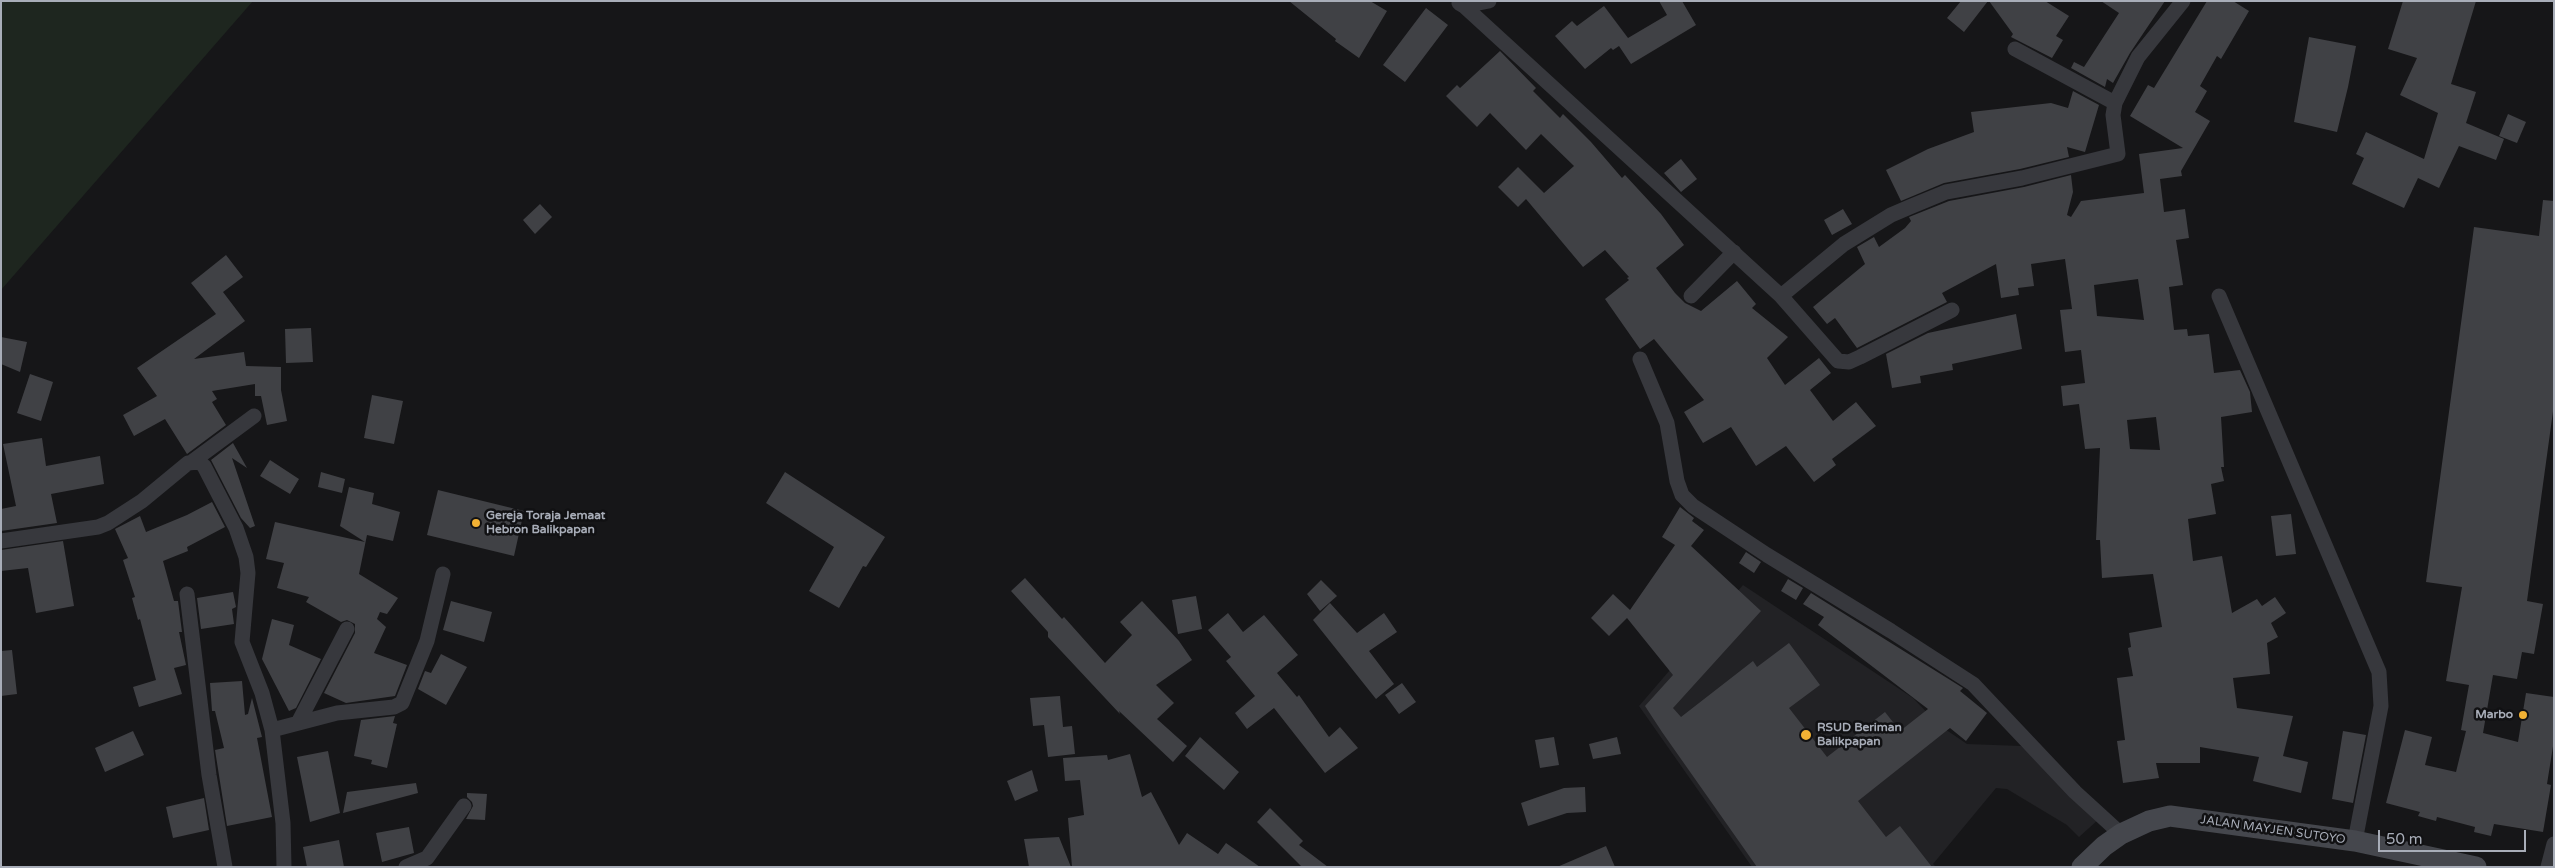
<!DOCTYPE html>
<style>
body{margin:0}
#map{position:relative;width:2555px;height:868px;overflow:hidden;background:#161618;font-family:"Varela Round",sans-serif}
canvas{display:block}
.frame{position:absolute;inset:0;border:2px solid #a8adb8;pointer-events:none}
.scale{position:absolute;left:2378px;top:830px;width:148px;height:22px;box-sizing:border-box;border:2px solid #a8adb8;border-top:0;padding-left:6px;font-size:15px;line-height:18px;white-space:nowrap;color:#a8adb8;-webkit-text-stroke:4px #111113;paint-order:stroke}
</style>
<div id="map">
<canvas width="2555" height="868"></canvas>
<div class="frame"></div>
<div class="scale">50 m</div>
</div>
<script>
const g = document.querySelector('canvas').getContext('2d');
g.lineJoin = 'round';
function fill(path, color) { g.fillStyle = color; g.fill(path, 'evenodd'); }
const poly = rows => new Path2D(rows.map(r => 'M' + r).join(''));
function strokePath(path, color, width, dash) { g.strokeStyle = color; g.lineWidth = width; g.lineCap = dash ? 'butt' : 'round'; g.setLineDash(dash || []); g.stroke(path); }
function write(font, color, halo, rows, align = 'center') {
  g.font = font + ' "Varela Round",sans-serif'; g.lineWidth = 5; g.setLineDash([]); g.textBaseline = 'middle'; g.strokeStyle = halo; g.fillStyle = color; for (const [text, x, y, turn = 0] of rows) {
    g.save(); g.translate(x, y); g.rotate((+turn || 0) * Math.PI / 180); g.textAlign = isNaN(turn) ? turn : align; if (halo) g.strokeText(text, 0, 0); g.fillText(text, 0, 0); g.restore();
  }
}
fill(poly([
 [1743,585,1913,698,1939,725,1967,744,2021,746,2099,819,2079,837,2067,825,2007,789,1996,788,1933,864,1936,867,1752,867,1639,706]
]), '#222225');
fill(poly([
 [1,1,253,1,1,290]
]), '#1e261f');
fill(poly([
 [1289,1,1370,1,1387,11,1359,58,1335,41,1336,39],
 [1659,1,1682,1,1696,25,1631,64,1619,46,1613,50,1611,48,1585,69,1555,36,1572,21,1577,26,1604,6,1628,38,1667,15],
 [1961,1,1988,1,1964,32,1947,18],
 [1989,1,2045,1,2069,16,2056,36,2063,40,2052,58,2011,37,2013,34],
 [2101,1,2165,1,2130,53,2113,83,2107,79,2105,87,2071,68,2074,62,2084,67,2119,13],
 [2207,1,2233,1,2249,11,2221,59,2217,56,2200,86,2207,91,2195,112,2210,121,2181,171,2182,176,2160,179,2164,212,2185,209,2189,238,2176,240,2183,285,2169,287,2174,330,2187,329,2188,336,2209,334,2214,373,2240,370,2250,392,2252,412,2221,417,2224,467,2221,467,2224,481,2211,484,2216,514,2188,519,2193,561,2222,556,2232,613,2257,599,2262,606,2275,597,2286,613,2271,623,2278,637,2267,643,2270,674,2233,678,2237,708,2293,716,2283,756,2308,762,2301,793,2253,781,2259,757,2200,747,2200,763,2156,763,2159,778,2123,783,2117,741,2125,740,2117,678,2133,676,2128,648,2131,647,2129,633,2162,627,2153,574,2102,578,2100,540,2096,540,2100,448,2085,449,2079,404,2063,406,2061,386,2085,383,2081,350,2065,352,2060,310,2072,309,2065,259,2031,264,2034,286,2018,288,2019,295,2001,298,1996,264,1942,293,1947,302,1857,348,1835,318,1827,324,1813,307,1865,264,1857,247,1874,237,1879,247,1905,228,1911,221,1909,217,1949,201,2024,187,2071,175,2073,192,2067,215,2071,217,2081,201,2144,193,2139,154,2183,148,2130,116,2148,85,2154,88],
 [2138,279,2144,320,2097,316,2094,285],
 [2156,417,2160,450,2130,449,2127,420],
 [2403,1,2476,1,2451,84,2476,92,2466,123,2504,139,2496,160,2459,146,2439,188,2418,178,2404,208,2352,184,2364,158,2356,154,2366,132,2424,159,2438,113,2400,95,2417,58,2388,49],
 [1426,8,1448,25,1405,82,1383,65],
 [2309,37,2356,46,2348,87,2337,132,2294,122],
 [1500,51,1536,88,1533,91,1560,118,1563,114,1591,142,1622,178,1625,175,1661,214,1684,245,1656,268,1675,293,1685,303,1701,311,1737,281,1756,304,1752,308,1788,337,1767,358,1785,385,1819,358,1831,373,1810,390,1833,421,1856,402,1876,426,1832,459,1836,465,1814,482,1786,446,1756,466,1731,427,1703,443,1684,412,1704,400,1654,339,1640,349,1605,299,1629,280,1627,278,1629,277,1605,250,1583,267,1526,199,1518,207,1498,187,1518,167,1544,193,1574,166,1541,134,1526,150,1490,113,1477,127,1446,96,1457,85,1460,88],
 [2073,91,2099,105,2085,152,2067,147,2069,157,2020,169,1944,183,1901,201,1886,170,1928,149,1974,132,1971,112,2051,103,2068,108],
 [2508,114,2526,122,2517,143,2499,136],
 [1681,159,1697,179,1681,192,1664,173],
 [2543,200,2554,201,2554,404,2527,601,2543,604,2534,654,2522,652,2517,679,2493,675,2483,733,2518,742,2526,693,2554,697,2554,740,2547,784,2551,785,2543,832,2494,824,2491,836,2474,832,2475,827,2437,817,2436,821,2418,816,2420,812,2386,803,2405,730,2432,737,2425,765,2456,772,2466,731,2461,730,2469,685,2446,681,2462,587,2426,582,2474,227,2539,236],
 [540,204,552,217,535,234,523,220],
 [1843,209,1852,224,1832,235,1824,220],
 [226,255,243,277,223,292,245,321,194,359,244,352,246,366,281,367,281,390,287,421,267,425,261,396,255,396,255,384,212,391,217,399,212,402,226,425,187,454,165,419,134,436,123,415,157,396,137,368,216,314,191,283],
 [2016,314,2022,349,1952,364,1953,370,1920,376,1921,383,1892,388,1886,354,1928,333],
 [311,328,313,362,286,363,285,329],
 [1,337,27,342,20,372,1,364],
 [30,374,53,382,41,421,17,413],
 [372,395,403,401,394,444,364,438],
 [42,438,46,466,100,456,104,484,51,494,57,523,1,531,1,509,16,506,3,444],
 [233,443,247,468,232,458,255,526,250,528,241,518,211,460],
 [270,460,299,479,290,494,260,476],
 [321,472,345,479,342,493,318,487],
 [785,472,885,537,866,567,863,566,839,608,809,591,834,547,766,503],
 [349,487,374,493,372,504,400,512,393,541,367,535,359,574,398,598,387,614,380,612,377,619,386,627,374,653,407,665,395,696,346,703,324,693,355,633,355,624,347,620,341,622,306,602,309,597,277,588,284,563,266,559,275,522,365,542,340,526],
 [438,490,524,511,514,556,427,535],
 [212,502,225,527,187,547,188,551,163,561,174,601,178,601,182,632,179,632,186,665,174,668,182,694,139,707,133,687,156,680,140,619,138,620,132,598,135,597,123,560,128,558,115,529,140,516,146,532,187,515],
 [1680,507,1694,518,1692,521,1704,530,1691,546,1761,611,1673,708,1681,717,1753,661,1757,667,1789,643,1820,685,1789,708,1827,757,1885,712,1900,731,1928,709,1818,625,1824,617,1803,604,1811,593,1963,688,1960,691,1987,713,1966,741,1950,728,1858,801,1886,837,1900,826,1932,867,1757,867,1662,732,1645,706,1673,675,1627,618,1609,636,1591,618,1613,594,1630,610,1675,545,1662,537],
 [2291,514,2296,554,2276,556,2271,516],
 [63,541,74,606,36,613,28,568,1,571,1,550],
 [1746,552,1761,562,1754,573,1739,563],
 [1025,578,1062,619,1064,617,1105,663,1132,635,1120,622,1142,601,1179,641,1192,660,1156,685,1174,703,1157,719,1187,746,1173,762,1119,711,1120,714,1048,637,1048,632,1011,591],
 [1788,579,1803,588,1796,600,1781,591],
 [1321,580,1337,596,1320,611,1307,594],
 [233,592,236,607,232,609,234,624,201,629,197,598],
 [1196,596,1202,629,1178,634,1172,600],
 [451,601,492,612,484,642,443,630],
 [1330,603,1357,633,1384,613,1397,632,1369,651,1394,684,1376,699,1313,620],
 [1228,613,1243,632,1264,615,1298,655,1277,673,1297,697,1299,695,1329,737,1340,727,1358,748,1325,773,1274,708,1247,729,1235,713,1255,696,1226,661,1231,657,1208,630],
 [272,619,294,625,289,645,321,659,296,708,289,711,262,659],
 [12,650,17,694,1,696,1,651],
 [441,654,467,667,446,705,418,689,425,671,431,673],
 [242,681,245,715,248,714,252,698,262,737,257,738,272,817,227,826,215,750,224,748,215,711,212,711,210,683],
 [1402,683,1416,702,1399,714,1385,695],
 [1060,696,1063,727,1072,726,1075,754,1048,757,1044,725,1033,726,1030,698],
 [395,716,393,723,397,724,387,768,371,764,372,760,354,756,361,720],
 [133,731,144,755,105,772,95,748],
 [2343,731,2366,735,2353,803,2332,799],
 [1200,737,1239,772,1224,790,1185,756],
 [1554,737,1559,765,1540,768,1535,740],
 [1617,737,1621,754,1593,759,1589,744],
 [328,751,340,813,310,822,297,757],
 [1130,754,1142,797,1151,792,1179,845,1187,833,1218,854,1226,843,1260,867,1072,867,1068,818,1084,815,1080,780,1065,781,1063,758,1107,755,1108,760],
 [1032,770,1038,791,1015,801,1007,781],
 [416,783,418,793,343,813,347,792],
 [1585,787,1586,812,1567,813,1528,826,1521,803,1564,788],
 [467,793,487,794,485,820,466,819,473,806,472,802,467,797],
 [204,798,209,830,173,838,166,807],
 [1270,808,1303,841,1299,845,1328,867,1302,867,1257,822],
 [409,827,414,853,382,862,376,833],
 [1059,837,1071,867,1029,867,1024,839],
 [339,840,344,867,307,867,303,847],
 [1606,846,1615,867,1557,867]
]), '#404145');
strokePath(poly([
 [1459,3,1464,6,1489,1],
 [1464,6,1781,296,1838,361,1849,362,1860,357,1952,310],
 [2015,49,2115,103],
 [1691,296,1734,252],
 [1781,296,1844,244,1891,215,1912,206,1946,192,2022,178,2118,154,2113,115,2115,103,2138,57,2183,1],
 [2219,296,2379,672,2381,706,2355,841],
 [1640,359,1667,423,1677,481,1682,495,1693,506,1767,555,1891,631,1973,684,2075,792,2121,834],
 [193,461,254,416],
 [1,541,98,527,108,523,142,501,188,463,199,462,204,466,236,528,246,557,248,573,242,642,262,693,272,730,283,823,284,867],
 [187,594,209,775,225,867],
 [298,723,347,629],
 [272,730,337,713,394,707,402,703,427,641,443,574],
 [406,867,427,858,464,806],
 [2548,867,2554,844]
]), '#37383d', 15);
strokePath(poly([
 [2082,867,2104,846,2121,834,2149,821,2170,816,2355,841,2476,867]
]), '#45474d', 21);
for (const [x, y, r, color] of [
 [476,523,5,"#f2b134"],
 [2523,715,5,"#f2b134"],
 [1806,735,6,"#f2b134"]
]) { const dot = new Path2D(); dot.arc(x, y, r, 0, 2 * Math.PI); g.fillStyle = color; g.fill(dot); strokePath(dot, '#111113', 2); }
write('bold 12px', '#a8adb8', '#111113', [
 ["Gereja Toraja Jemaat",486,516],
 ["Hebron Balikpapan",486,530],
 ["Marbo",2513,715,"right"],
 ["RSUD Beriman",1817,728],
 ["Balikpapan",1817,742]
], 'left');
write('12px', '#a8adb8', '#111113', [
 ["JALAN MAYJEN SUTOYO",2273,830,8]
]);
</script>
